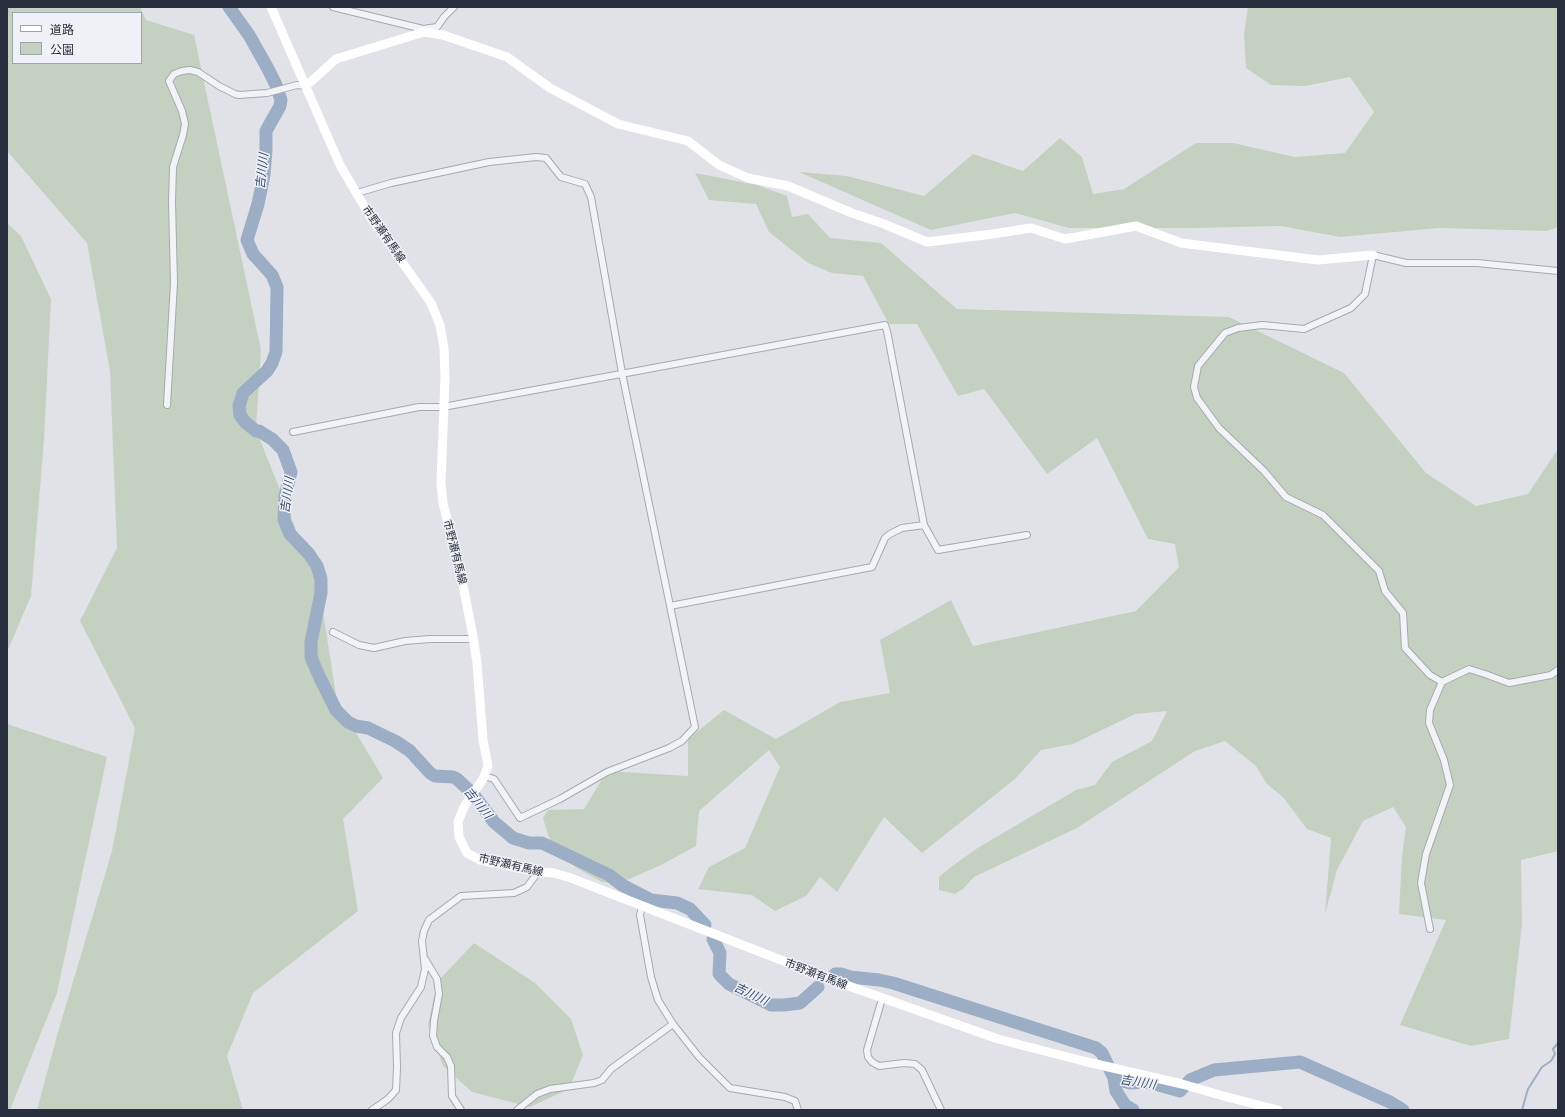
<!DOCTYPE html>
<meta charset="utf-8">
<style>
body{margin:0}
#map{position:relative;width:1565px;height:1117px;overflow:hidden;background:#e0e2e8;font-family:Barlow,"Noto Sans JP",sans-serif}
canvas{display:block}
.frame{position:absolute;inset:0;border:8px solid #292f3e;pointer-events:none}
.legend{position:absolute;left:12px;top:12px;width:130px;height:52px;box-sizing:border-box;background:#eff1f6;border:1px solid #a0a3ac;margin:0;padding:5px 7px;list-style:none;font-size:12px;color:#292f3e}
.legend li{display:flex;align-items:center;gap:8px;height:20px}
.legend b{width:20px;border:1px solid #a0a3ac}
</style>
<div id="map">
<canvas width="1565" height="1117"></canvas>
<div class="frame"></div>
<ul class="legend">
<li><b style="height:5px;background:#fff"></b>道路</li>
<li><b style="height:11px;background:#c4d1c1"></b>公園</li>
</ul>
</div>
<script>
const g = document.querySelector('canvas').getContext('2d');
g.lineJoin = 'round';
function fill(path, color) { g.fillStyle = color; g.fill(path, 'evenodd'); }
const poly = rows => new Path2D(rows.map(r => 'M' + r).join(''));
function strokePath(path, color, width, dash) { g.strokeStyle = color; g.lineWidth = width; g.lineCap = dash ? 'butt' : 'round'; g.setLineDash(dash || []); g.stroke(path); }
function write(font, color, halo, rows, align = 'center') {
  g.font = font + ' Barlow,"Noto Sans JP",sans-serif'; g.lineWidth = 3; g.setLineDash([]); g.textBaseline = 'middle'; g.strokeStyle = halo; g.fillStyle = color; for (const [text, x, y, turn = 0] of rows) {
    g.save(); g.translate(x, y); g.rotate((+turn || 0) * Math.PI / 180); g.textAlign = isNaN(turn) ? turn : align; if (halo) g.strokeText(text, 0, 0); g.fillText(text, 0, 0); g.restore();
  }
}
fill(poly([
 [7,7,140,7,146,20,194,35,261,350,256,430,319,587,337,701,383,778,343,819,358,911,253,993,227,1056,243,1110,37,1110,58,1032,112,851,135,728,80,621,117,548,110,371,87,243,7,151],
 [13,13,141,13,141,63,13,63],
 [1248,7,1558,7,1558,227,1547,231,1439,228,1340,237,1281,226,1193,228,1069,228,1015,213,931,230,799,172,847,176,924,196,973,154,1023,171,1060,138,1082,157,1093,194,1124,189,1196,143,1233,143,1295,157,1345,153,1374,112,1350,77,1305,86,1271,85,1246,68,1244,35],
 [695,173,757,185,787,196,792,217,808,214,830,238,881,243,957,309,1229,317,1344,373,1426,473,1476,506,1528,494,1558,449,1558,851,1521,860,1522,924,1509,1039,1471,1046,1400,1025,1446,920,1399,914,1402,856,1406,827,1393,807,1363,821,1337,870,1325,914,1331,838,1307,829,1283,797,1267,784,1256,766,1225,741,1195,751,1077,828,974,877,963,889,955,894,939,890,939,877,951,867,976,849,1076,790,1095,785,1112,762,1152,741,1167,711,1135,714,1073,744,1041,750,1015,779,922,853,884,817,837,892,820,877,806,896,775,911,752,895,698,889,709,867,745,848,780,767,769,750,699,811,696,846,661,865,618,884,602,882,577,868,556,853,548,835,543,818,548,810,584,809,607,771,688,776,688,739,724,710,776,739,840,702,890,693,880,640,951,600,973,646,1136,611,1179,567,1175,544,1148,539,1097,438,1047,474,984,389,958,396,917,324,889,324,863,276,832,273,808,263,769,232,756,204,709,200],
 [7,223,21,236,51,299,44,440,31,596,7,652],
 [7,724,107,757,57,993,10,1110,7,1110],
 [474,943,535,983,571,1019,583,1055,569,1089,530,1107,472,1092,443,1066,428,1025,437,982]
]), '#c4d1c1');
strokePath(poly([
 [1522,1110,1528,1089,1542,1067,1551,1061,1555,1054,1553,1049,1558,1043]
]), '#9caec6', 2);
strokePath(poly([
 [229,7,249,35,267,67,276,85,281,100,280,106,266,131,266,150,264,175,258,204,247,240,253,254,272,275,277,287,276,352,272,363,267,371,243,393,239,406,240,415,245,422,256,431,259,431,272,439,283,450,291,472,285,496,284,520,290,534,309,554,317,566,321,579,321,593,311,642,311,657,319,676,336,710,348,722,356,726,368,728,395,741,410,751,430,773,435,776,453,777,457,779,473,794,494,822,513,838,529,843,542,843,609,875,622,885,651,900,677,903,690,909,705,925],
 [713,939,720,953,719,974,729,984,771,1005,784,1005,800,1003,818,987],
 [835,974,841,974,850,977,879,980,893,983,1096,1048,1102,1053,1114,1078,1130,1083,1148,1082,1180,1091,1190,1080,1214,1070,1300,1062,1390,1102,1403,1110],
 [1114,1078,1116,1091,1125,1105,1133,1110]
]), '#9caec6', 13);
const street = poly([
 [333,7,423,29,424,32],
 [423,29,437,27,444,17,454,7],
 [357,193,391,183,489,162,536,157,546,158,561,177,585,184,591,197,622,373,695,727,682,741,669,748,607,772,560,799,520,818,494,779,484,776],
 [167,405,174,283,172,202,173,167,183,135,185,124,182,111,169,81,174,74,182,71,190,70,198,72,219,86,235,94,239,95,267,93,297,85,306,86],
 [293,432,419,407,443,407,885,325,887,331,924,525,938,550,1027,535],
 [670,606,872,567,885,538,890,534,902,528,924,525],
 [333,632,359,645,374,648,405,641,430,639,474,639],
 [1442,682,1430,675,1405,648,1403,613,1385,591,1379,571,1323,515,1286,497,1264,471,1219,428,1197,398,1194,387,1198,366,1225,333,1238,328,1262,325,1304,329,1351,308,1365,294,1373,255,1406,263,1477,263,1558,271],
 [642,906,640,915,651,977,658,1000,673,1024,699,1057,730,1088,785,1097,795,1101,798,1110],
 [1430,929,1421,883,1426,854,1450,785,1444,760,1429,723,1430,710,1442,682,1469,669,1485,674,1509,683,1551,675,1558,670],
 [425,959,437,979,439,994,434,1021,433,1036,437,1047,447,1057,451,1066,452,1096,461,1110],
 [882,999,867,1050,868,1057,872,1062,879,1066,904,1063,915,1064,922,1070,941,1110],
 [372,1110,388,1099,396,1090,397,1067,396,1033,401,1018,421,987,425,969,422,941,424,931,429,920,461,896,514,893,527,887,538,872],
 [517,1110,537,1094,550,1089,594,1083,602,1080,611,1069,673,1024]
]);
strokePath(street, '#a5a9b2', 8);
strokePath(street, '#f2f3f6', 6);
strokePath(poly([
 [271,7,340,165,371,218,431,303,440,325,444,348,445,377,441,483,443,503,462,580,473,636,477,663,483,740,488,766,483,779,464,807,458,822,459,837,467,853,480,860,538,872,554,873,571,878,832,980,998,1039,1083,1061,1182,1084,1227,1097,1278,1110],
 [306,86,336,59,424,32,443,35,507,57,550,88,618,124,688,141,719,165,748,178,788,186,852,213,884,224,927,242,993,234,1031,228,1065,239,1136,226,1181,243,1318,260,1373,255]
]), '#fff', 9);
write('11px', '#292f3e', '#eff1f6', [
 ["市野瀬有馬線",384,234,55],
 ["市野瀬有馬線",455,552,76],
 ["市野瀬有馬線",511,865,13],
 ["市野瀬有馬線",816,974,21]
]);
write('italic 12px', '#354c70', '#eff1f6', [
 ["吉川川",262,171,-84],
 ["吉川川",287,495,-82],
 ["吉川川",478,803,51],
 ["吉川川",751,994,25],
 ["吉川川",1138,1082,9]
]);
</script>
